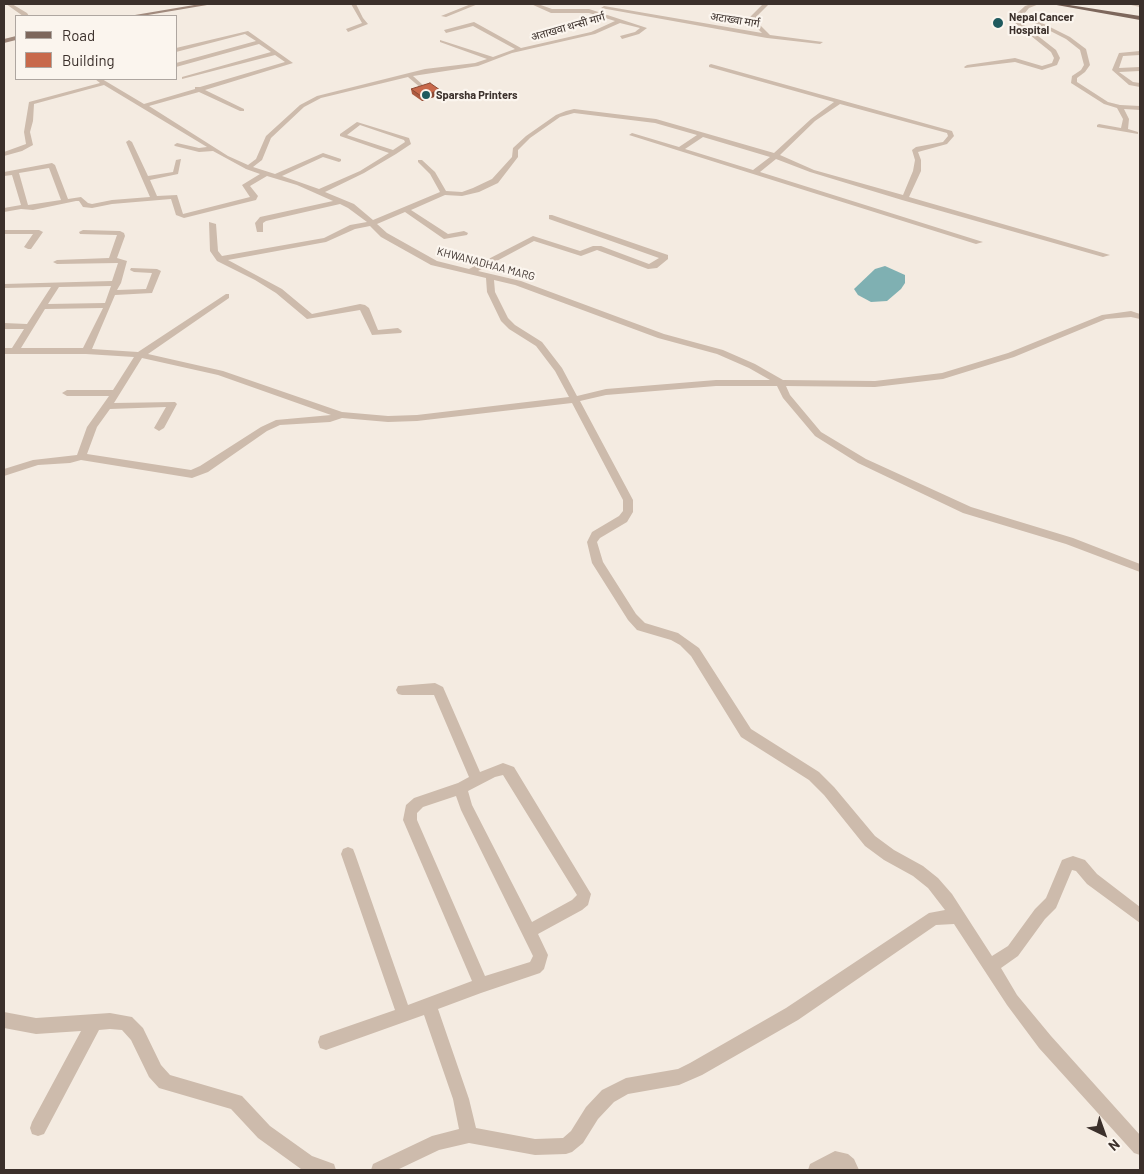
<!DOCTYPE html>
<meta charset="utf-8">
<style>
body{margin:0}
#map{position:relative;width:1144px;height:1174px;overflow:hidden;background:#f4ebe1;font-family:Barlow,sans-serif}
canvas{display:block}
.frame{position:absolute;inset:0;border:5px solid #3b302b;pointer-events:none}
.legend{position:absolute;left:15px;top:15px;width:162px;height:65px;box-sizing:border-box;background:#fbf5ee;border:1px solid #aea6a0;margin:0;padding:6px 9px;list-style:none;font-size:15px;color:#3b302b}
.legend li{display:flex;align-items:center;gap:10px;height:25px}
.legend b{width:25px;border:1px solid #aea6a0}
.north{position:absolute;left:1079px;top:1109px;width:50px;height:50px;-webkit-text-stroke:4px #fbf5ee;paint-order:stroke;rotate:138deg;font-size:14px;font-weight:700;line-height:20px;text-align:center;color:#3b302b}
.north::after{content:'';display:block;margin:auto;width:18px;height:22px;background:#3b302b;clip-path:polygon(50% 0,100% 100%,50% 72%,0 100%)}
</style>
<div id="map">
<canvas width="1144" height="1174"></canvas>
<div class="frame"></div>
<ul class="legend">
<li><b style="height:6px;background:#7d675c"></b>Road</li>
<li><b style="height:14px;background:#c8694b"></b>Building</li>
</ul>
<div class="north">N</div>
</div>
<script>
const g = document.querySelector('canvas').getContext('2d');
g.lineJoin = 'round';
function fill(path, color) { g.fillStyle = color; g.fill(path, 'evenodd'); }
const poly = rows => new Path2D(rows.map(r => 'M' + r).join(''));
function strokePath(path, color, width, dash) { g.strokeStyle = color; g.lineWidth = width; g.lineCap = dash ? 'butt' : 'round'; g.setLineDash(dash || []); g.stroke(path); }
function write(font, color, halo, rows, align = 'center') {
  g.font = font + ' Barlow,"Noto Sans Devanagari",sans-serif'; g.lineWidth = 4.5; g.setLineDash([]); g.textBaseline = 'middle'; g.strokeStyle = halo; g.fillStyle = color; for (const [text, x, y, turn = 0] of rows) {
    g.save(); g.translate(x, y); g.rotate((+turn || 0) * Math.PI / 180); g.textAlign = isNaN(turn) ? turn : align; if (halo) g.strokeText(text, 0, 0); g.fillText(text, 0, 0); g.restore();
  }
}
fill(poly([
 [885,266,905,275,905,283,901,289,887,301,871,302,858,295,854,289,875,269]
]), '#7fb0b2');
fill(poly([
 [6,4,12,4,27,13,29,16,23,16,6,4],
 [351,4,356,4,363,18,368,24,348,32,346,29,362,23,351,4],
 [471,4,478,4,446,17,441,16,471,4],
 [531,4,538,4,552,9,589,9,647,28,639,34,622,39,620,36,635,32,640,28,620,23,595,34,512,53,478,66,413,76,424,86,421,88,408,77,321,98,304,107,271,138,262,160,253,167,275,174,323,153,341,159,341,161,339,162,323,157,282,176,319,189,360,171,389,153,340,136,340,134,357,122,409,138,411,144,396,154,364,173,325,192,354,204,373,220,440,192,430,174,418,162,418,160,422,160,435,172,446,191,462,192,473,188,492,179,512,157,513,148,526,136,556,115,566,111,574,109,656,119,774,153,811,119,834,102,709,67,709,65,711,64,952,131,954,136,947,144,918,152,921,160,921,171,909,197,1110,255,1103,257,902,200,810,172,776,159,760,172,983,242,976,244,629,135,632,133,679,147,697,135,655,123,574,113,560,117,530,138,518,150,518,157,498,183,479,192,462,196,445,195,411,210,448,234,464,231,468,233,467,235,444,239,405,212,377,224,387,233,437,261,469,269,533,236,580,251,593,246,601,246,649,264,659,258,549,219,549,215,552,215,668,255,668,259,657,268,648,269,597,250,581,256,534,241,478,271,521,281,664,334,723,350,755,364,783,380,875,381,942,373,1008,353,1102,315,1131,311,1140,314,1140,319,1131,317,1106,319,1014,357,943,379,875,387,786,386,790,395,821,432,866,459,971,507,1073,538,1140,564,1140,572,1066,544,963,513,858,463,815,436,783,398,777,386,716,386,606,395,580,401,633,500,633,512,627,522,600,538,597,542,603,562,636,614,645,623,678,633,699,648,751,729,819,772,834,787,875,836,894,850,923,866,938,878,952,894,992,956,1008,946,1035,909,1046,898,1062,860,1067,858,1073,856,1085,860,1097,874,1140,907,1140,923,1087,884,1076,871,1072,870,1056,908,1045,919,1018,956,1001,968,1017,995,1051,1036,1140,1135,1140,1155,1134,1153,1039,1048,1007,1005,954,924,936,925,798,1020,702,1075,679,1085,628,1094,614,1102,598,1119,583,1143,572,1152,566,1154,535,1155,469,1143,439,1150,397,1170,371,1170,373,1164,432,1136,459,1129,453,1099,424,1015,326,1050,320,1048,318,1042,320,1036,395,1010,341,854,343,849,348,847,353,849,355,854,408,1005,472,981,403,820,406,805,414,798,458,783,469,777,434,695,402,695,398,694,396,690,398,686,435,683,443,687,480,772,503,763,514,767,591,894,588,905,582,910,538,934,548,955,544,969,540,973,481,993,438,1009,469,1099,476,1128,535,1139,563,1138,571,1131,586,1107,602,1090,626,1078,678,1069,690,1063,786,1008,929,913,945,910,928,888,913,876,884,860,865,846,824,795,809,780,741,737,691,656,680,645,671,640,637,630,628,620,592,563,587,542,592,532,619,516,623,511,623,500,572,403,417,421,388,422,342,418,330,422,280,425,267,431,208,472,192,478,81,460,70,463,38,465,4,476,4,469,33,460,77,455,87,427,109,396,67,396,62,393,67,390,113,390,134,357,86,354,4,354,4,348,12,348,24,329,4,329,4,323,27,324,51,287,4,288,4,284,112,281,118,263,57,264,53,262,57,260,109,258,117,235,80,234,79,232,83,230,120,231,124,233,125,236,117,258,127,261,121,283,117,290,146,289,152,273,134,272,130,270,131,268,157,269,161,271,152,293,115,295,92,349,138,352,226,294,229,294,229,298,148,354,223,371,342,412,388,416,417,415,569,397,555,371,536,346,509,329,501,321,487,292,486,278,431,265,381,237,370,226,355,229,326,242,228,260,282,289,312,314,360,304,365,305,369,308,378,330,398,328,402,331,401,333,372,335,360,310,307,319,276,293,255,280,217,261,210,251,209,222,216,224,218,251,222,256,324,238,350,225,367,222,348,208,340,204,266,221,263,223,263,232,257,232,255,223,260,217,333,201,297,185,267,176,250,186,258,196,256,200,184,218,176,215,171,199,112,204,92,208,83,207,79,201,76,201,33,210,21,209,4,212,4,208,21,205,12,175,4,176,4,172,52,163,55,165,68,199,81,197,88,203,92,204,112,200,150,197,126,142,129,140,132,142,148,176,173,172,176,160,181,159,178,174,150,180,157,196,177,195,183,214,250,197,242,185,260,174,246,169,213,151,199,152,175,146,174,145,177,143,199,148,207,147,104,85,34,104,33,121,30,132,33,145,22,151,4,156,4,152,26,144,24,132,29,102,100,83,95,79,102,79,144,104,195,89,195,87,200,87,285,62,275,55,182,79,182,77,271,52,259,44,176,67,176,63,256,41,245,34,176,52,176,48,248,31,293,63,205,90,244,109,244,111,240,111,199,92,149,106,228,156,248,165,256,159,266,136,300,105,317,96,425,69,475,63,487,59,440,42,440,40,493,57,515,49,473,26,446,33,444,30,474,22,521,48,591,32,615,21,589,13,551,13,531,4],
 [840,104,947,133,948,136,943,142,916,147,912,150,915,160,913,171,903,195,814,170,780,155,815,121,840,104],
 [360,125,404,140,405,142,393,150,347,135,360,125],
 [703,137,770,157,753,170,685,149,703,137],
 [49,168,61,200,28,205,19,173,49,168],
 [494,280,515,285,658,338,717,354,749,368,770,380,716,380,606,389,577,396,562,368,542,342,515,325,508,318,495,292,494,280],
 [111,286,105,303,48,304,59,287,111,286],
 [103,308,83,348,21,348,45,309,103,308],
 [142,358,218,375,331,415,276,420,261,427,200,466,191,470,87,454,97,427,110,409,166,407,154,428,159,431,164,428,177,404,175,402,114,403,142,358],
 [503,775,577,895,572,900,532,922,472,805,468,791,495,777,503,775],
 [456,796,461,810,533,956,530,962,485,976,417,820,417,813,423,807,456,796],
 [763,4,769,4,756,17,756,21,770,35,823,42,820,44,767,38,601,8,604,6,762,33,751,22,750,17,763,4],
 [1031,4,1039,4,1029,8,1024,14,1070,37,1086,49,1090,65,1085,72,1077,78,1077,82,1108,102,1120,105,1140,106,1140,110,1124,109,1129,119,1128,129,1138,132,1138,134,1097,127,1097,125,1099,124,1121,128,1123,119,1117,108,1104,104,1071,83,1072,76,1081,70,1084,65,1080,50,1066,39,1021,16,1018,18,1019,21,1056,50,1060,58,1057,65,1042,70,1015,62,965,68,964,67,967,65,1015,58,1042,66,1052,63,1054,58,1051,52,1015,23,1012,18,1025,6,1031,4],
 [1130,4,1140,4,1140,7,1131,5,1130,4],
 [1140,51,1140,55,1123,56,1119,68,1140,67,1140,71,1119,72,1133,82,1140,83,1140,87,1129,85,1112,70,1119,53,1140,51],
 [4,230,39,230,43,232,31,249,28,249,24,247,33,234,4,234,4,230],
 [4,1012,36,1018,110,1013,132,1017,143,1028,161,1065,170,1075,242,1096,270,1126,312,1156,334,1164,336,1170,301,1169,258,1138,231,1109,159,1088,149,1077,131,1040,122,1030,110,1029,99,1030,44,1134,38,1136,32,1134,30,1128,32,1122,81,1031,36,1034,4,1028,4,1012],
 [835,1151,848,1154,854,1159,859,1170,841,1170,839,1169,808,1170,810,1164,835,1151]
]), '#cdbbac');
fill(poly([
 [200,4,213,4,142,16,129,16,200,4],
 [16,36,16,40,4,43,4,39,16,36]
]), '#a18a7d');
fill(poly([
 [1051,4,1063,4,1140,16,1140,20,1051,4]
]), '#7d675c');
fill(poly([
 [411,89,440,90,440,95,422,101,412,94]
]), '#ac5a40');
fill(poly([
 [440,90,440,95,422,101,421,96]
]), '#8c4a34');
const building = poly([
 [430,83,440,90,421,96,411,89,430,83]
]);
fill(building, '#c8694b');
strokePath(building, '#8c4a34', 1);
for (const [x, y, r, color] of [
 [998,23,6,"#1f5a5e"],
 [426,95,5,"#1f5a5e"]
]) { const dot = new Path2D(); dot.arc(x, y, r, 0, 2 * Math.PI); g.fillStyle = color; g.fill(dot); strokePath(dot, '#fbf5ee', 2); }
write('bold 11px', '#3b302b', '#fbf5ee', [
 ["Nepal Cancer",1009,17],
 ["Hospital",1009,30],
 ["Sparsha Printers",436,95]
], 'left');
write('11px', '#3b302b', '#fbf5ee', [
 ["अटाख्वा मार्ग",735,20,9],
 ["अताखवा थन्सी मार्ग",568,27,-16],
 ["KHWANADHAA MARG",486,264,15]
]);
</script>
